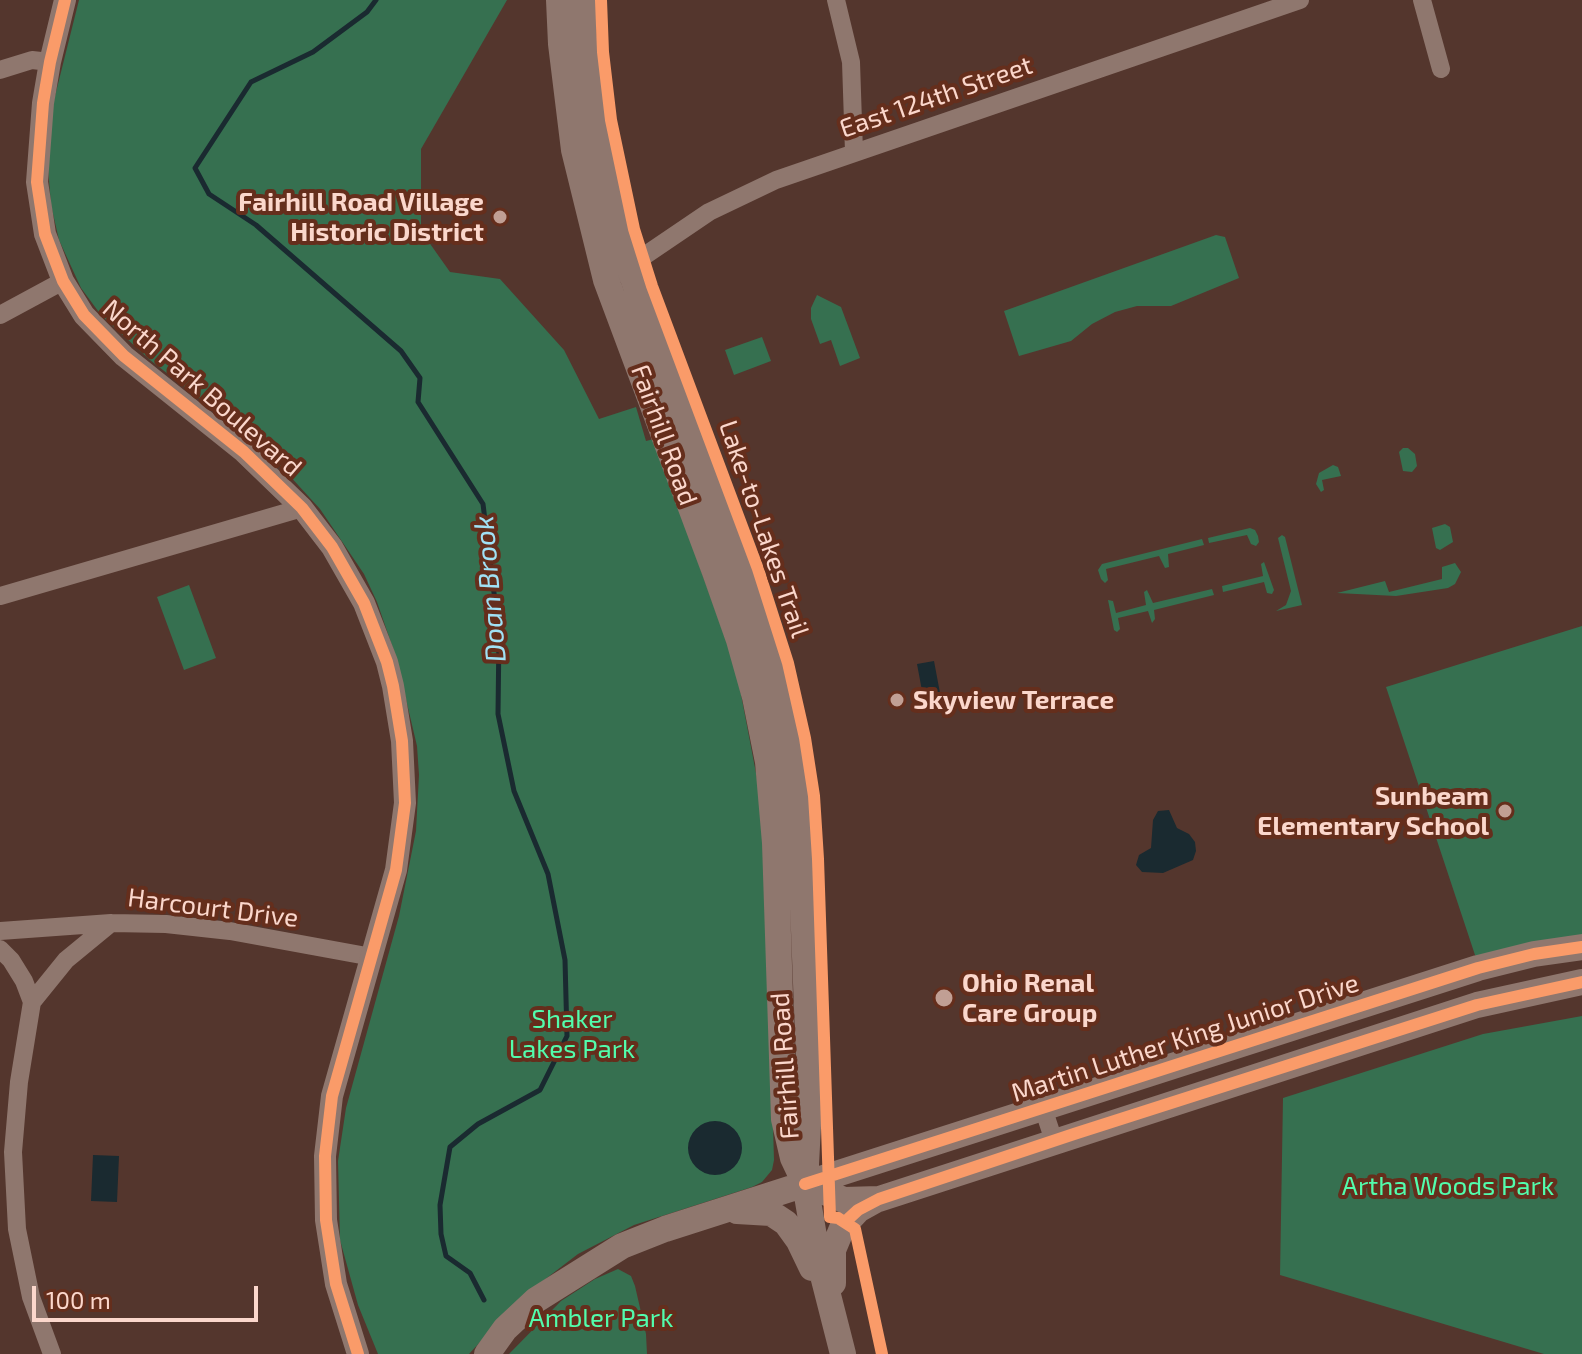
<!DOCTYPE html>
<style>
body{margin:0}
#map{position:relative;width:1582px;height:1354px;overflow:hidden;background:#54362d;font-family:"Exo 2",sans-serif}
canvas{display:block}
.scale{position:absolute;left:32px;top:1286px;width:226px;height:36px;box-sizing:border-box;border:4px solid #fbd7cc;border-top:0;padding-left:10px;font-size:24px;line-height:28px;white-space:nowrap;color:#fbd7cc;-webkit-text-stroke:6px #652e1c;paint-order:stroke}
</style>
<div id="map">
<canvas width="1582" height="1354"></canvas>
<div class="scale">100 m</div>
</div>
<script>
const g = document.querySelector('canvas').getContext('2d');
g.lineJoin = 'round';
function fill(path, color) { g.fillStyle = color; g.fill(path, 'evenodd'); }
const poly = rows => new Path2D(rows.map(r => 'M' + r).join(''));
function strokePath(path, color, width, dash) { g.strokeStyle = color; g.lineWidth = width; g.lineCap = dash ? 'butt' : 'round'; g.setLineDash(dash || []); g.stroke(path); }
function write(font, color, halo, rows, align = 'center') {
  g.font = font + ' "Exo 2",sans-serif'; g.lineWidth = 8; g.setLineDash([]); g.textBaseline = 'middle'; g.strokeStyle = halo; g.fillStyle = color; for (const [text, x, y, turn = 0] of rows) {
    g.save(); g.translate(x, y); g.rotate((+turn || 0) * Math.PI / 180); g.textAlign = isNaN(turn) ? turn : align; if (halo) g.strokeText(text, 0, 0); g.fillText(text, 0, 0); g.restore();
  }
}
fill(poly([
 [79,0,507,0,421,149,421,231,450,272,500,279,564,350,599,419,636,407,646,441,654,439,736,668,759,789,765,856,774,1160,772,1170,762,1182,752,1187,634,1225,578,1254,522,1297,469,1354,378,1354,358,1305,340,1240,338,1161,346,1108,399,916,416,831,419,775,417,746,396,657,377,602,364,574,320,509,266,450,150,360,101,315,81,288,59,240,51,205,47,155,51,112],
 [1216,235,1225,237,1239,278,1171,306,1137,306,1115,312,1092,324,1071,341,1019,356,1004,311],
 [817,295,841,307,860,358,840,366,831,340,820,344,811,319,811,308],
 [762,337,771,361,734,375,725,350],
 [1403,448,1408,448,1415,454,1417,466,1412,472,1403,471,1399,452],
 [1333,465,1338,467,1341,476,1322,480,1324,490,1321,492,1316,484,1319,473],
 [1445,524,1450,527,1453,542,1440,550,1436,548,1432,528],
 [1250,528,1255,530,1258,536,1259,542,1256,546,1251,544,1247,535,1209,543,1208,538],
 [1282,535,1285,537,1302,605,1276,611,1286,605,1291,591,1278,538],
 [1202,539,1204,545,1168,554,1169,567,1165,568,1159,556,1106,569,1108,580,1105,583,1101,579,1098,570,1102,564],
 [1264,562,1274,590,1272,594,1267,593,1264,582,1223,592,1222,586,1263,576,1261,564],
 [1455,563,1461,572,1455,584,1448,588,1396,596,1337,593,1385,581,1389,592,1442,579,1442,567],
 [189,585,216,658,184,670,157,597],
 [1212,589,1214,595,1154,610,1155,619,1152,623,1148,611,1118,618,1120,629,1117,632,1114,630,1108,600,1113,601,1116,613,1146,605,1144,592,1147,590,1153,603],
 [1582,626,1582,936,1476,958,1386,687],
 [1582,1016,1582,1354,1544,1354,1280,1275,1283,1098,1483,1034],
 [618,1269,631,1276,635,1286,646,1334,647,1354,509,1354,561,1301,595,1279]
]), '#367050');
fill(poly([
 [934,661,940,693,923,696,917,664],
 [1169,810,1177,828,1189,834,1195,842,1196,851,1193,860,1163,873,1142,872,1136,865,1139,855,1151,848,1153,820,1158,811],
 '688 1148a27 27 0 1 1 54 0a27 27 0 1 1-54 0Z',
 [93,1155,119,1156,117,1202,91,1201]
]), '#1a2a30');
strokePath(poly([
 [376,0,367,12,313,52,251,82,195,168,209,194,256,225,401,351,420,378,418,402,483,504,499,633,498,714,514,791,548,874,565,960,567,1036,540,1090,478,1124,450,1147,440,1205,441,1234,446,1256,470,1273,484,1300]
]), '#1a2a30', 5);
strokePath(poly([
 [836,0,851,62,854,152],
 [1422,0,1441,69],
 [0,70,32,60,50,62],
 [619,273,709,212,776,180,1300,0],
 [0,315,63,281],
 [0,596,302,508],
 [0,931,111,923,166,924,230,931,372,957],
 [0,949,11,960,24,981,32,1002],
 [1043,1108,1054,1141],
 [52,1354,31,1297,17,1229,13,1152,19,1082,32,1002,66,960,111,923]
]), '#8f776e', 18);
strokePath(poly([
 [65,0,50,62,43,103,37,182,45,234,63,281,84,315,124,356,244,452,302,508,332,547,364,603,387,662,393,686,402,741,405,803,396,870,332,1096,325,1156,326,1220,336,1284,358,1354]
]), '#8f776e', 22);
strokePath(poly([
 [559,0,561,44,574,150,606,280,715,572,739,640,755,697,768,762,775,843,784,1119,793,1158,802,1177],
 [583,0,584,38,596,134,629,267,748,590,781,697,796,796,802,878,810,1087,805,1184,816,1248,843,1354],
 [805,1184,844,1200,879,1199,1477,1005,1582,982],
 [737,1211,771,1213,786,1223,799,1241,812,1268],
 [833,1283,833,1250,843,1226,858,1210,876,1200],
 [487,1354,505,1329,536,1300,622,1246,665,1229,1478,968,1534,954,1582,947]
]), '#8f776e', 26);
strokePath(poly([
 [65,0,50,62,43,103,37,182,45,234,63,281,84,315,124,356,244,452,302,508,332,547,364,603,387,662,393,686,402,741,405,803,396,870,332,1096,325,1156,326,1220,336,1284,358,1354],
 [601,0,603,52,611,120,634,229,652,286,758,569,788,663,805,738,814,796,818,859,830,1217,838,1218,855,1229,882,1354],
 [805,1184,1478,968,1534,954,1582,947],
 [845,1222,858,1210,879,1199,1074,1134,1477,1005,1582,982]
]), '#fa9b69', 12);
for (const [x, y, r, color] of [
 [500,217,8,"#c19f94"],
 [897,700,8,"#c19f94"],
 [1505,811,8,"#c19f94"],
 [944,998,10,"#c19f94"]
]) { const dot = new Path2D(); dot.arc(x, y, r, 0, 2 * Math.PI); g.fillStyle = color; g.fill(dot); strokePath(dot, '#652e1c', 3); }
write('26px', '#fbd7cc', '#652e1c', [
 ["East 124th Street",936,97,-19],
 ["North Park Boulevard",202,388,41],
 ["Fairhill Road",664,435,70],
 ["Lake-to-Lakes Trail",764,529,71],
 ["Harcourt Drive",213,908,7],
 ["Martin Luther King Junior Drive",1185,1038,-18],
 ["Fairhill Road",785,1066,-94]
]);
write('bold 26px', '#fbd7cc', '#652e1c', [
 ["Fairhill Road Village",484,202],
 ["Historic District",484,232],
 ["Skyview Terrace",913,700,"left"],
 ["Sunbeam",1489,796],
 ["Elementary School",1489,826],
 ["Ohio Renal",962,983,"left"],
 ["Care Group",962,1013,"left"]
], 'right');
write('26px', '#52fcac', '#652e1c', [
 ["Shaker",572,1019],
 ["Lakes Park",572,1049],
 ["Artha Woods Park",1448,1186],
 ["Ambler Park",601,1318]
]);
write('italic 28px', '#a0e1f5', '#652e1c', [
 ["Doan Brook",490,589,-95]
]);
</script>
